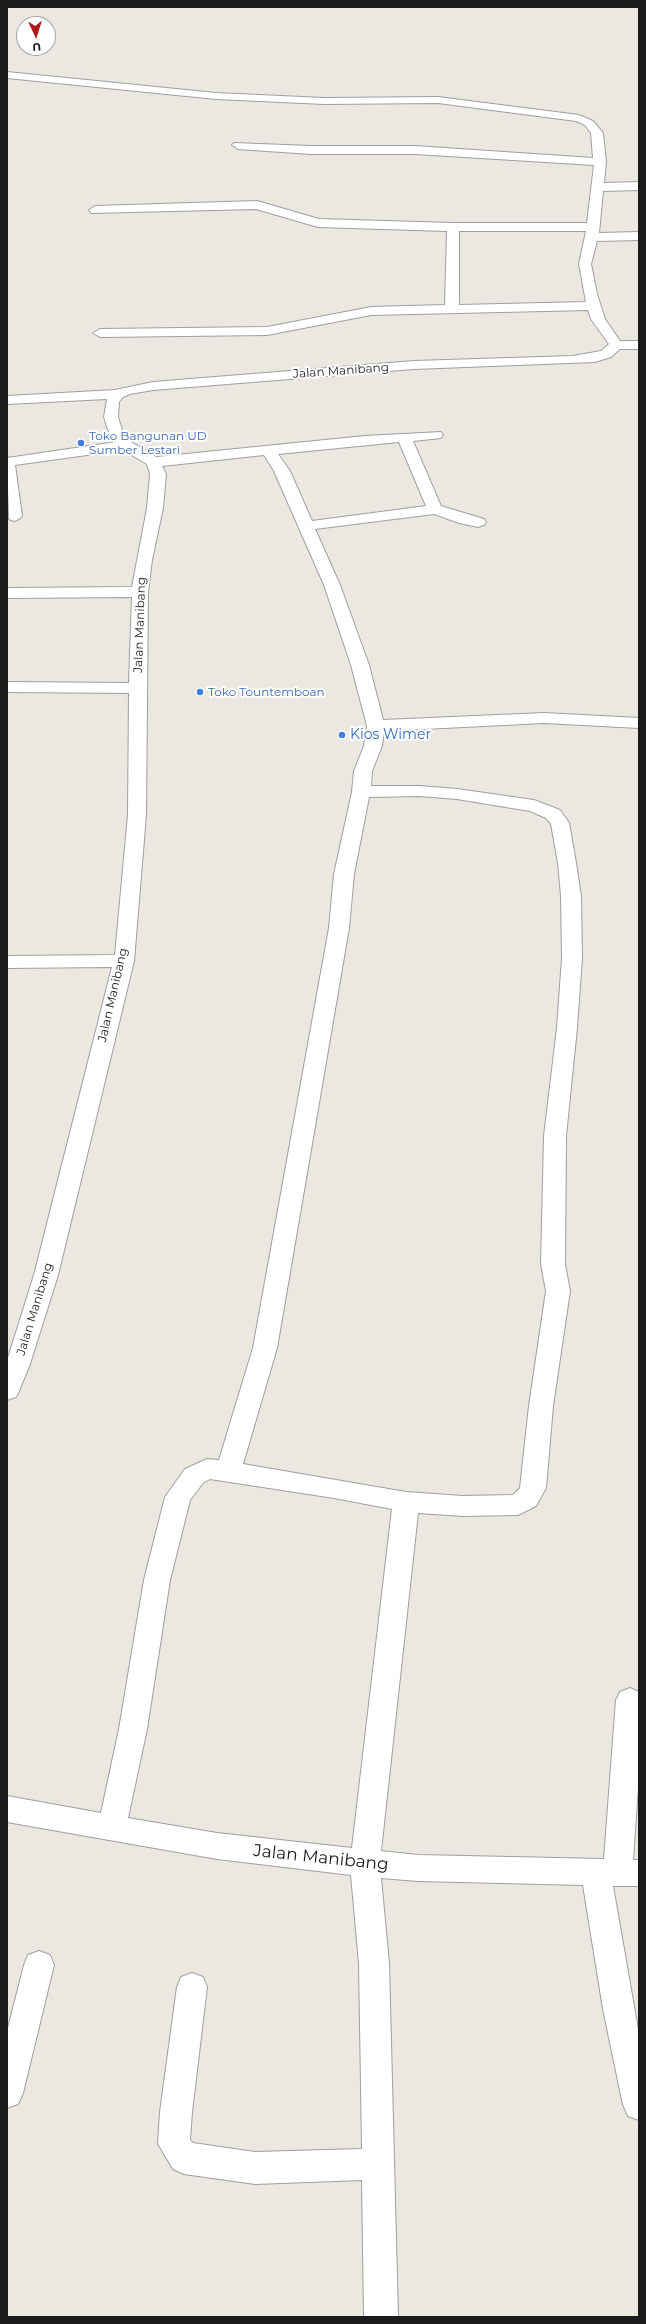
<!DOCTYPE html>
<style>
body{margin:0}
#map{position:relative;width:646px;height:2324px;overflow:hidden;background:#ebe8e2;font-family:Montserrat,sans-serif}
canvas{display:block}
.frame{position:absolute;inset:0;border:8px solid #1b1b1b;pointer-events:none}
.north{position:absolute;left:16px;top:16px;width:40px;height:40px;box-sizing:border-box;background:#fff;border:1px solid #a4a4a4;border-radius:50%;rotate:176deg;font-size:11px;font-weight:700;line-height:16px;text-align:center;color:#1b1b1b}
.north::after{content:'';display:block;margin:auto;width:14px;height:18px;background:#af1718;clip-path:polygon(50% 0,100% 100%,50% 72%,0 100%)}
</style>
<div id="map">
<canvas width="646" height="2324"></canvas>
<div class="frame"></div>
<div class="north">U</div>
</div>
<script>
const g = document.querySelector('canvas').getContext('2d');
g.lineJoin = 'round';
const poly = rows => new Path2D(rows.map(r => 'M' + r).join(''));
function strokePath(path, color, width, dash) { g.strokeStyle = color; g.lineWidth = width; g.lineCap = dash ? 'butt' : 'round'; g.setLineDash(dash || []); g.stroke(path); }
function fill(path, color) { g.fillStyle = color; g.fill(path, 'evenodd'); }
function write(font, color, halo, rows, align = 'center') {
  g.font = font + ' Montserrat,sans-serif'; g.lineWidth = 4; g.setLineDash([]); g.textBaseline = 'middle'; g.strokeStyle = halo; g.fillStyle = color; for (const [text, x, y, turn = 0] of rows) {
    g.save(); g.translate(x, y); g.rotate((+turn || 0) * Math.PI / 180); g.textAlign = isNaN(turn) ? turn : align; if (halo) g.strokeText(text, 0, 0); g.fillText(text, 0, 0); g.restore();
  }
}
const minor = poly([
 [7,72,216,93,324,98,438,97,579,115,593,121,603,133,606,162,604,183,639,182,639,190,603,191,599,233,639,232,639,240,597,241,591,264,597,294,605,319,620,341,639,341,639,349,620,349,611,357,595,362,414,369,153,390,130,394,123,397,119,402,118,417,122,430,131,442,156,457,365,436,441,432,443,435,441,438,413,441,441,506,484,519,486,522,484,525,478,527,459,523,434,514,315,529,340,585,369,665,383,720,544,713,639,718,639,728,544,723,384,731,382,746,372,771,371,786,420,786,457,789,534,800,560,810,569,823,576,863,581,896,582,958,577,1028,566,1136,565,1264,570,1291,553,1406,546,1488,536,1506,518,1515,463,1516,418,1513,381,1851,418,1855,604,1859,616,1700,620,1692,630,1688,639,1692,639,1773,633,1860,639,1860,639,1886,613,1886,639,2035,639,2120,628,2116,623,2105,603,2009,583,1885,418,1881,381,1878,389,1963,398,2317,364,2317,362,2180,255,2184,184,2174,173,2169,158,2144,160,2112,177,1987,181,1977,192,1973,203,1977,207,1987,192,2112,190,2140,193,2143,255,2152,362,2149,359,1963,351,1875,217,1859,7,1822,7,1796,101,1813,119,1729,144,1580,165,1497,185,1469,207,1459,219,1460,253,1348,329,928,334,874,352,792,354,771,364,746,367,726,351,665,324,585,274,471,264,455,162,466,166,474,163,508,152,560,148,592,146,815,134,961,58,1275,30,1364,19,1391,16,1397,7,1400,7,1361,34,1275,112,967,7,968,7,956,115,955,128,815,129,693,7,692,7,682,129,683,132,597,7,598,7,588,132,587,147,508,150,474,147,464,123,450,15,465,22,516,19,519,14,521,9,519,7,458,116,442,108,430,104,417,107,399,7,404,7,396,115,390,153,382,414,361,573,356,601,351,609,344,591,319,588,310,371,315,267,335,100,337,93,333,100,329,267,327,371,307,445,305,447,231,318,227,256,209,91,213,89,210,95,206,257,201,319,219,453,223,587,223,594,165,415,154,311,154,238,149,232,145,234,143,311,146,415,146,593,158,591,133,585,125,576,121,438,103,324,104,216,99,7,78,7,72],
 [459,231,586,231,579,264,586,302,459,305,459,231],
 [399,442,426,506,312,521,290,471,278,454,399,442],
 [420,796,457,799,530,811,546,818,551,824,558,863,561,896,562,958,557,1028,544,1136,541,1264,546,1291,529,1406,520,1488,513,1495,463,1496,406,1492,243,1464,277,1348,349,928,354,874,369,797,420,796],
 [210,1479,334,1498,392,1509,352,1848,217,1833,128,1818,147,1729,170,1580,190,1500,203,1483,210,1479],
 [39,1951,50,1955,54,1965,23,2093,18,2104,7,2108,7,2032,24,1965,28,1955,39,1951]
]);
strokePath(minor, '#9f9f9f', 2);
fill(minor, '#fff');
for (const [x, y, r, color] of [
 [81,443,4,"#3f7fe0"],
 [200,692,4,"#3f7fe0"],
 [342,735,4,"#3f7fe0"]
]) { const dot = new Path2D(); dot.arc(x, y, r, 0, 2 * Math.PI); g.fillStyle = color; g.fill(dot); strokePath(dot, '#fff', 1.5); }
write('12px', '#1b1b1b', '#fff', [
 ["Jalan Manibang",341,371,-4],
 ["Jalan Manibang",140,625,-88],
 ["Jalan Manibang",113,995,-77],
 ["Jalan Manibang",35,1309,-73]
]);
write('12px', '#366cbe', '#fff', [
 ["Toko Bangunan UD",89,436],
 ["Sumber Lestari",89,450],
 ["Toko Tountemboan",208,692]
], 'left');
write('14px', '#366cbe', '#fff', [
 ["Kios Wimer",350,735]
], 'left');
write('17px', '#1b1b1b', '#fff', [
 ["Jalan Manibang",321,1858,6]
]);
</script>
